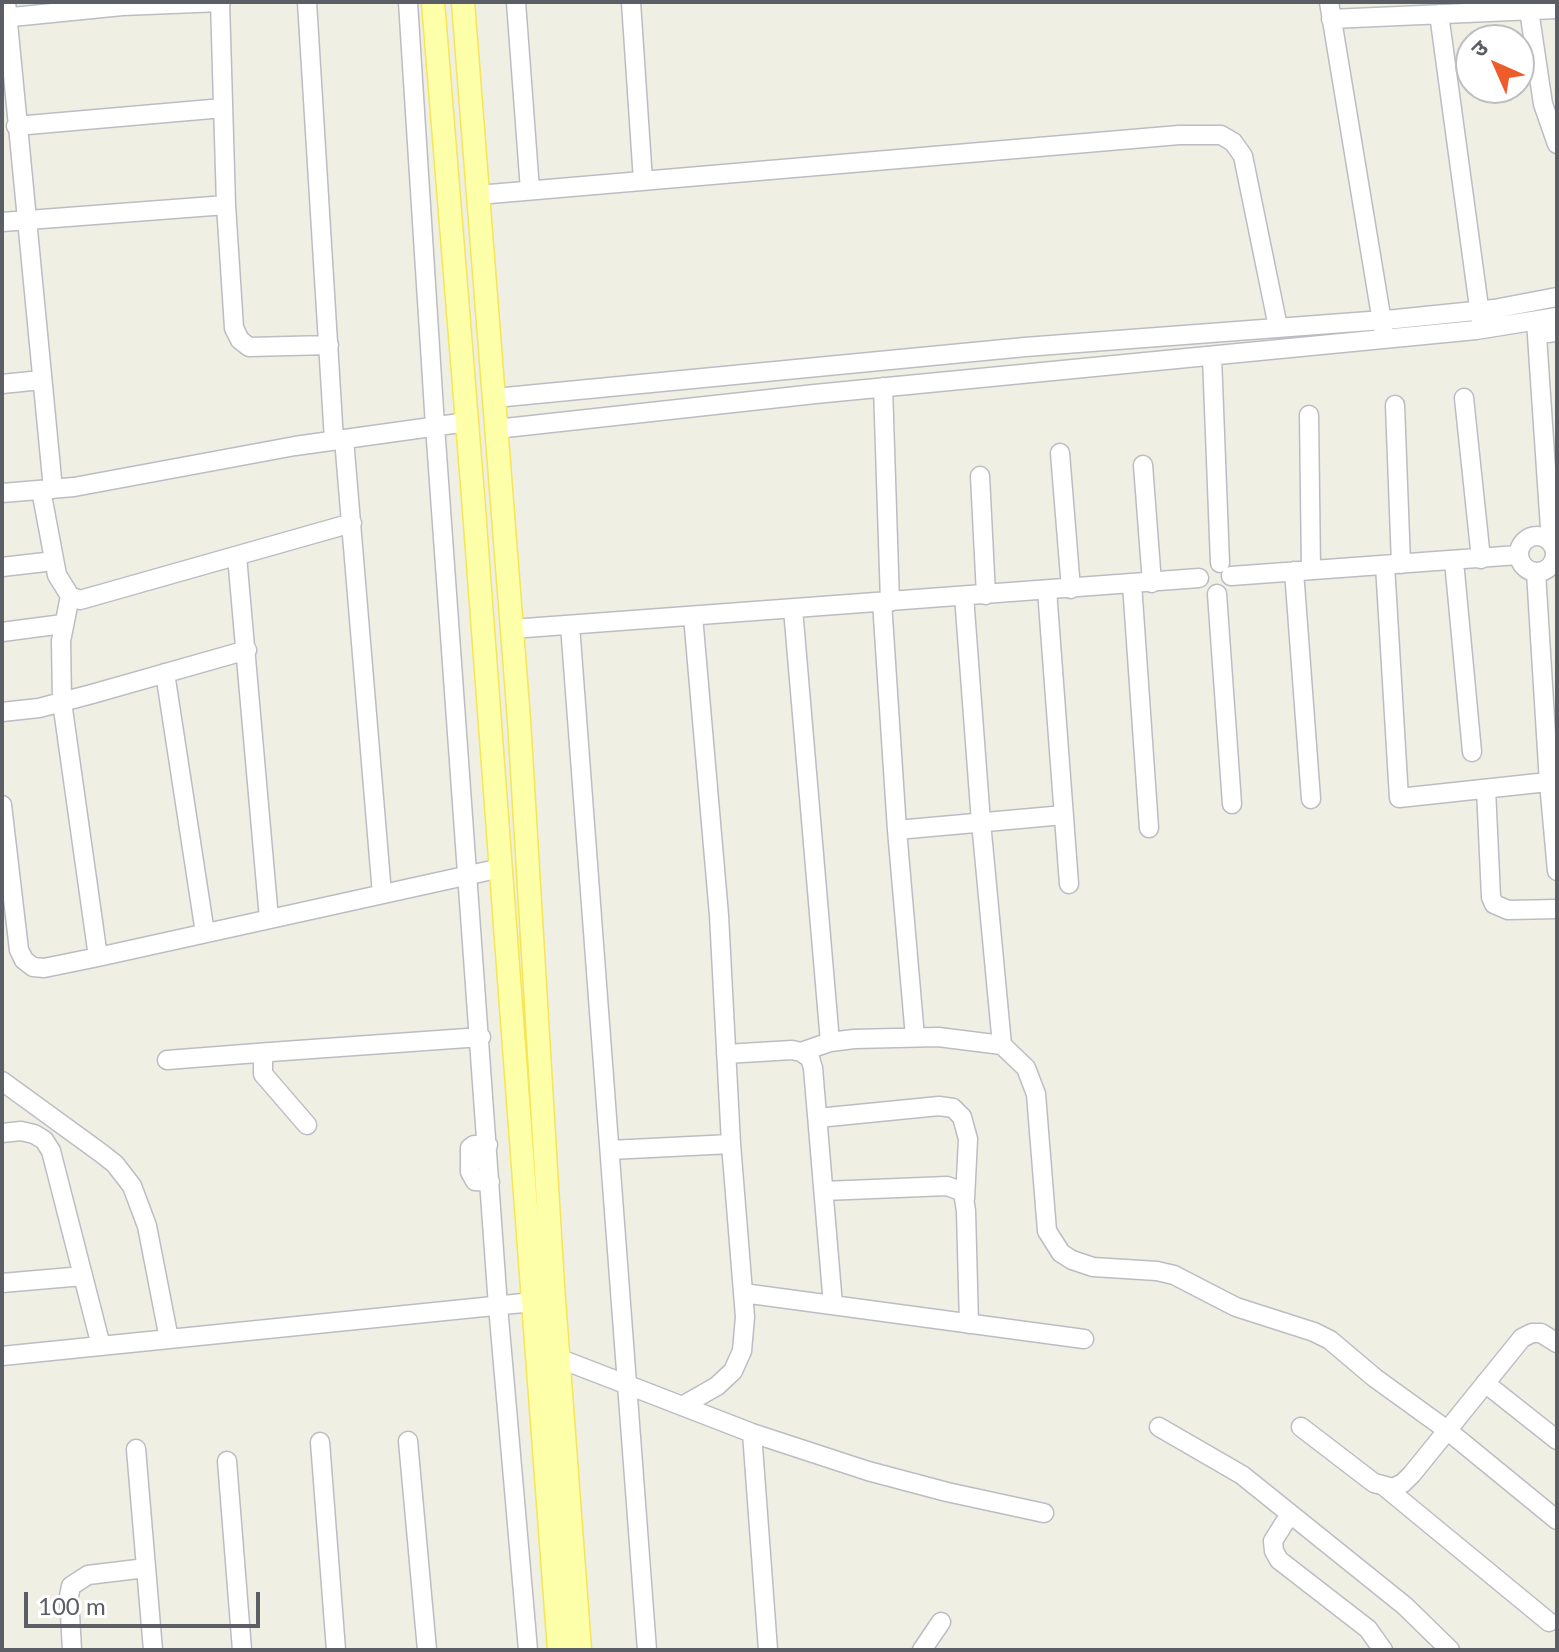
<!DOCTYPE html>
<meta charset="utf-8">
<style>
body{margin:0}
#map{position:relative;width:1559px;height:1652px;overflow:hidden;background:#efefe4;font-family:Lato,"Noto Sans Devanagari",sans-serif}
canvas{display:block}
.frame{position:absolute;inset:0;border:4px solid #5c5e65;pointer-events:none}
.north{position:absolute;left:1455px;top:24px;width:80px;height:80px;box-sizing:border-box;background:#fff;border:2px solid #bebfc1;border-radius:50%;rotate:315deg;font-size:22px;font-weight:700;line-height:32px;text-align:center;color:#5c5e65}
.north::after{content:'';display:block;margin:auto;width:28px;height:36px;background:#ef5c2b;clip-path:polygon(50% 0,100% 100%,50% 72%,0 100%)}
.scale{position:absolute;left:24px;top:1592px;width:236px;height:36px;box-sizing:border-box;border:4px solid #5c5e65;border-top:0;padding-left:10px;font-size:24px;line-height:28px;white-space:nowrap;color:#5c5e65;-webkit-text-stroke:6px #fff;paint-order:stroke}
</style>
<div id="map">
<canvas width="1559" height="1652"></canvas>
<div class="frame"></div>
<div class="north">उ</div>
<div class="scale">100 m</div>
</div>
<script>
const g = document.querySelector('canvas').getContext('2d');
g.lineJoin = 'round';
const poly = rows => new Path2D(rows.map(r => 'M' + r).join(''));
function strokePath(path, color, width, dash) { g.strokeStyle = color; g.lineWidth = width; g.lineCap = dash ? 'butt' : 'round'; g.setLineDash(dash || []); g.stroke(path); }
const minor = poly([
 [6,2,53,489],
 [220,2,226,205,234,328,240,340,249,347,329,345],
 [307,2,334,440],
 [408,2,435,426,498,1306,528,1650],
 [516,2,530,190],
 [631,2,643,181],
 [1329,2,1383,328],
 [1529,10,1543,104,1557,144],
 [1439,14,1481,322],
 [2,18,122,6,221,2],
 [1331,19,1557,9],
 [16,126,223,108],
 [478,195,1179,135,1221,135,1233,142,1243,156,1278,327],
 [2,222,226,205],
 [1536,321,1551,543],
 [1537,334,1557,332],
 [1212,357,1220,563],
 [2,384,41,380],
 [883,387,890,602],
 [495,398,1025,347,1396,319,1494,309,1557,297],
 [1464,398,1481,559],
 [1395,405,1401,564],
 [1309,415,1311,570],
 [496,429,815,394,1476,330,1557,317],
 [344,439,382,894],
 [1060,453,1071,589],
 [1143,465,1152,583],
 [980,476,986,595],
 [41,490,57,575,70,596,80,600,352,523],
 [2,493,74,487,295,446,467,422],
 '1519 554a18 18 0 1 1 36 0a18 18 0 1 1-36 0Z',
 [237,556,269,919],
 [1454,561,1472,752],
 [1385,565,1399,798,1557,781],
 [2,567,54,561],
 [1294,571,1311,799],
 [1536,572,1549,783,1557,871],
 [1231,576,1518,555],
 [1132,584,1149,828],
 [1047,590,1069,884],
 [1217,594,1232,804],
 [70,596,61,641,62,702,98,957],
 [964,596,981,822,1002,1045],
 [882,602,897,830,915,1037],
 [793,609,830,1042],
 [570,625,647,1650],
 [512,629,1199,578],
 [2,632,63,624],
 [165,673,205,933],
 [2,712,39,708,92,694,247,650],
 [1486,789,1491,897,1494,904,1508,910,1557,909],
 [2,805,19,950,24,960,33,967,44,968,98,957,501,868],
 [897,830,1064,815],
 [801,1052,830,1042,854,1039,938,1037,1002,1045,1026,1068,1036,1094,1047,1231,1061,1253,1072,1260,1093,1267,1157,1271,1174,1275,1236,1307,1314,1332,1330,1340,1375,1378,1447,1430,1557,1520],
 [726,1054,792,1050,801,1052,810,1058,813,1068,833,1305],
 [167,1060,270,1052],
 [2,1081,101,1153,115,1164,132,1186,147,1226,169,1339],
 [818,1118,939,1106,953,1108,962,1117,968,1139,965,1199],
 [307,1125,263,1074,263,1057,270,1052,481,1037],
 [2,1133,21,1131,34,1134,44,1140,51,1151,101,1346],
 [488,1145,474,1145,470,1148,470,1172,475,1181,490,1182],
 [610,1150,731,1144],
 [824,1191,947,1186,963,1192,966,1211,969,1324],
 [2,1283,83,1276],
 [743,1293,1084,1339],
 [2,1356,533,1302],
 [558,1358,752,1433,868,1471,947,1492,1044,1513],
 [1485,1383,1557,1440],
 [682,1406,717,1386,733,1371,742,1351,745,1317,731,1144,719,915,693,616],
 [1159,1427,1242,1475,1405,1606,1450,1650],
 [1301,1427,1374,1483,1393,1488,1403,1483,1412,1474,1522,1338,1532,1333,1541,1333,1557,1343],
 [752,1433,768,1650],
 [408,1441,427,1650],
 [320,1442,336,1650],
 [136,1449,153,1650],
 [227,1461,242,1650],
 [1385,1487,1549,1622],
 [1290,1514,1273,1541,1274,1551,1279,1560,1368,1629,1383,1650],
 [72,1650,69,1596,71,1586,88,1575,146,1568],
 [922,1650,941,1622]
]);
const major = poly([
 [433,2,473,496,559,1650],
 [463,2,519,720,553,1286,580,1650]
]);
strokePath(minor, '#bcbdc3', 21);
strokePath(major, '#f6e557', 25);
strokePath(minor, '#fff', 18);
strokePath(major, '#feffa9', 22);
</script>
